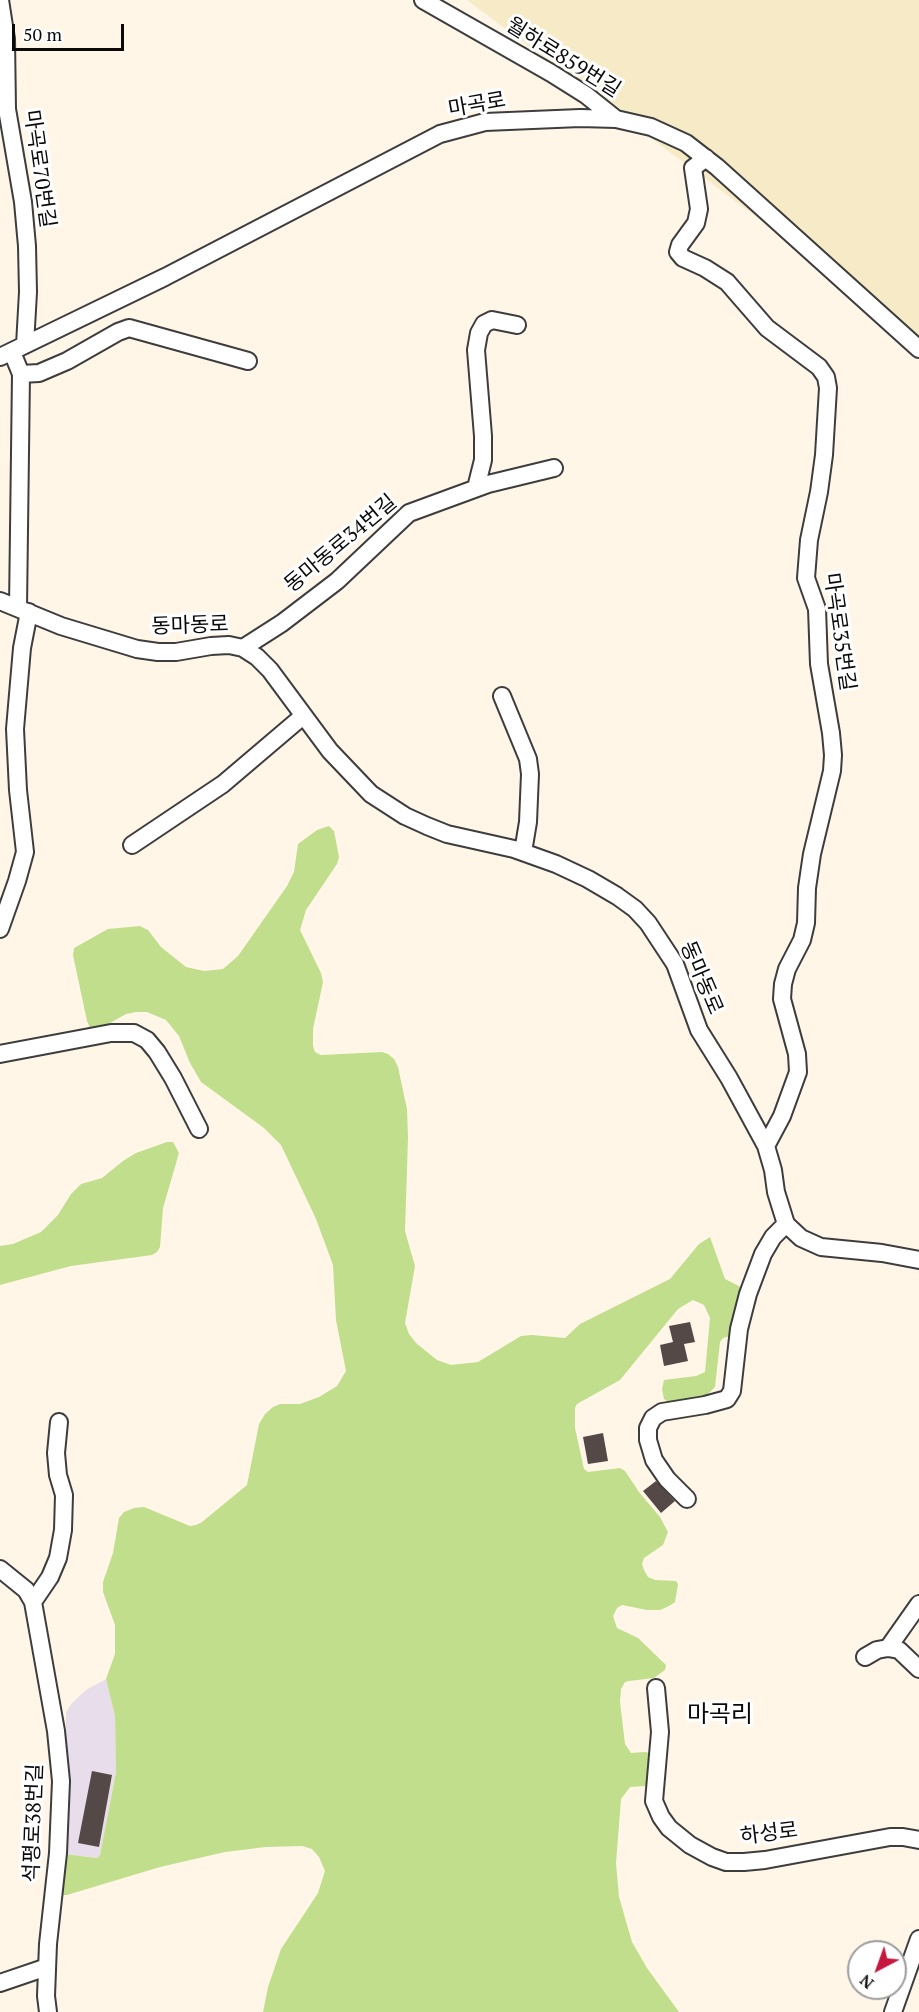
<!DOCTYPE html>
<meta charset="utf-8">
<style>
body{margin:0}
#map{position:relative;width:919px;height:2012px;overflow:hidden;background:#fff6e8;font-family:"PT Serif",serif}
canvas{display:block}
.north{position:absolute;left:847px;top:1940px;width:60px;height:60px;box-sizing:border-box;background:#fff;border:2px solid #9d9d9d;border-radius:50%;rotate:221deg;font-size:16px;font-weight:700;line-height:24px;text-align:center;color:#0a0a0a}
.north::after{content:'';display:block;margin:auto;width:21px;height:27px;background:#c6173f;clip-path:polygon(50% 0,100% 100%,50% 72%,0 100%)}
.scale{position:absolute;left:12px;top:24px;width:112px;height:27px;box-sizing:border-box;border:3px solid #0a0a0a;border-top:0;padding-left:8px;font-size:18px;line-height:21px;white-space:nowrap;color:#0a0a0a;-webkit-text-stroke:4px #fff;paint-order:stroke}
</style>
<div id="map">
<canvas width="919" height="2012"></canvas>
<div class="north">N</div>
<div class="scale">50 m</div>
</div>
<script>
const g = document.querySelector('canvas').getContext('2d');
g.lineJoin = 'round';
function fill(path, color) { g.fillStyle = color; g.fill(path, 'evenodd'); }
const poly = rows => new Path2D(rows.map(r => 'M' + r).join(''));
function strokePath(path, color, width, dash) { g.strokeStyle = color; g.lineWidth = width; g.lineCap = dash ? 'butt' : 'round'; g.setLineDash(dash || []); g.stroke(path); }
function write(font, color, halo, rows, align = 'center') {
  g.font = font + ' "PT Serif","Noto Sans KR",serif'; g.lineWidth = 6; g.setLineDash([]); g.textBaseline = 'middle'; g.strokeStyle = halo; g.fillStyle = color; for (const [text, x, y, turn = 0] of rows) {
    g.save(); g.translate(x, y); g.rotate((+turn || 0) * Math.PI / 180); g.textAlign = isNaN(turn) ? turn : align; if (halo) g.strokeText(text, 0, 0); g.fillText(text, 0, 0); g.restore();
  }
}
fill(poly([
 [106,1679,115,1716,116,1771,100,1855,97,1858,64,1854,66,1712,72,1703,86,1690]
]), '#e7ddeb');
fill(poly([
 [467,0,919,0,919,339]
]), '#f7eac6');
fill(poly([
 [329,826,334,831,339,857,337,864,306,910,300,930,321,973,323,982,313,1029,313,1046,315,1052,321,1055,382,1052,388,1054,394,1059,398,1067,407,1109,408,1138,405,1231,415,1266,405,1323,409,1334,416,1343,437,1360,451,1365,478,1362,521,1336,532,1335,565,1338,580,1324,670,1279,699,1244,710,1237,725,1279,739,1286,741,1290,731,1336,723,1338,720,1342,715,1387,707,1395,670,1403,664,1399,662,1389,664,1380,696,1376,705,1372,710,1318,704,1305,693,1300,678,1309,620,1380,577,1404,575,1408,575,1428,584,1469,588,1472,620,1468,625,1471,639,1492,660,1517,668,1532,663,1545,644,1558,642,1564,644,1570,648,1577,655,1580,676,1581,678,1584,675,1602,669,1606,660,1610,647,1610,622,1605,617,1608,613,1616,617,1628,638,1638,666,1665,665,1670,654,1678,629,1681,625,1682,621,1689,620,1702,625,1744,631,1753,645,1752,649,1753,651,1757,646,1786,630,1787,621,1799,616,1863,619,1897,632,1942,647,1968,679,2012,263,2012,268,1987,281,1949,318,1893,325,1871,319,1857,312,1849,302,1846,266,1847,225,1852,160,1867,67,1895,63,1895,62,1892,64,1854,97,1858,100,1855,116,1772,115,1716,106,1679,115,1654,115,1625,103,1592,103,1582,113,1553,119,1518,124,1512,134,1508,144,1507,190,1526,196,1525,202,1522,247,1485,259,1424,265,1414,273,1407,280,1404,300,1404,319,1397,337,1386,346,1371,336,1320,333,1265,316,1219,281,1145,264,1128,201,1082,190,1063,179,1036,166,1020,147,1012,136,1012,126,1014,101,1028,93,1030,90,1028,87,1021,73,955,74,948,108,929,140,926,148,930,161,947,186,967,204,971,223,969,238,956,287,886,294,872,298,844,317,830],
 [167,1142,173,1142,179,1153,163,1208,160,1247,157,1252,152,1255,71,1266,0,1285,0,1246,13,1244,41,1232,58,1215,71,1194,81,1184,102,1178,123,1161,136,1153]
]), '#c0de8c');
fill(poly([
 [690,1322,695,1342,684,1344,688,1361,664,1366,660,1345,673,1342,669,1326],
 [603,1433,608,1461,588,1464,583,1437],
 [656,1481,675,1501,661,1513,643,1491],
 [92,1771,112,1775,99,1847,78,1843]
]), '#544946');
const minor = poly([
 [0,0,6,39,7,109,23,202,27,246,28,292,25,345],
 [423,0,551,73,586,95,616,119],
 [706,158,693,168,699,209,696,223,680,245,678,252,683,258,705,268,727,282,767,328,819,367,826,377,828,388,824,455,819,492,809,540,806,578,817,609,819,664,831,733,833,755,832,771,812,854,807,888,806,923,802,940,787,969,783,984,782,999,797,1054,798,1072,782,1116,766,1146],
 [12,352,21,374,39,373,67,361,118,332,129,328,248,361],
 [0,357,165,277,440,134,485,122,580,118,616,119,651,127,686,143,717,167,919,349],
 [476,488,483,460,483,436,476,350,479,333,484,324,492,320,517,325],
 [0,601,61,626,137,649,158,652,176,652,211,646,229,645,243,648,257,657,270,670,330,751,371,794,405,816,427,826,447,834,514,849,556,864,588,879,617,896,635,909,648,923,675,964,699,1030,729,1078,766,1146,773,1170,776,1192,786,1224,801,1238,821,1247,882,1253,919,1260],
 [18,608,21,374],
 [243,648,282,623,337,581,409,513,488,484,554,468],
 [502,696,528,759,530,774,528,822,523,852],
 [132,845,223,784,303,716],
 [0,929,17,881,25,852,18,790,15,729,22,648,29,612],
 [0,1054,111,1033,134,1033,147,1040,157,1052,173,1078,199,1129],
 [687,1499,667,1479,654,1460,648,1440,648,1428,653,1418,662,1412,705,1405,727,1399,732,1391,739,1329,748,1294,763,1254,773,1237,786,1224],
 [0,1569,26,1590,33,1602,56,1731,61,1781,58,1853,48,1944,46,1996,48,2012],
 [33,1602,50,1577,58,1558,63,1530,64,1495,58,1475,56,1453,59,1422],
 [888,1648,919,1604],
 [865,1657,877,1650,888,1648,899,1650,919,1669],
 [656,1688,660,1732,654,1801,661,1817,669,1828,690,1845,712,1857,726,1862,744,1862,765,1860,890,1837,903,1837,919,1840],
 [0,1983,47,1967],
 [893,2012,919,1939]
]);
strokePath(minor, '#3d3d3d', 20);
strokePath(minor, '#fff', 16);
write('21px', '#0a0a0a', '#fff', [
 ["월하로859번길",563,58,32],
 ["마곡로",477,105,-10],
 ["마곡로70번길",39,169,82],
 ["동마동로34번길",341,544,-40],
 ["동마동로",190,626,-2],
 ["마곡로35번길",839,632,82],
 ["동마동로",701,978,67],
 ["석평로38번길",34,1823,-88],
 ["하성로",769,1834,-7]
]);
write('24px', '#0a0a0a', '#fff', [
 ["마곡리",720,1715]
]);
</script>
